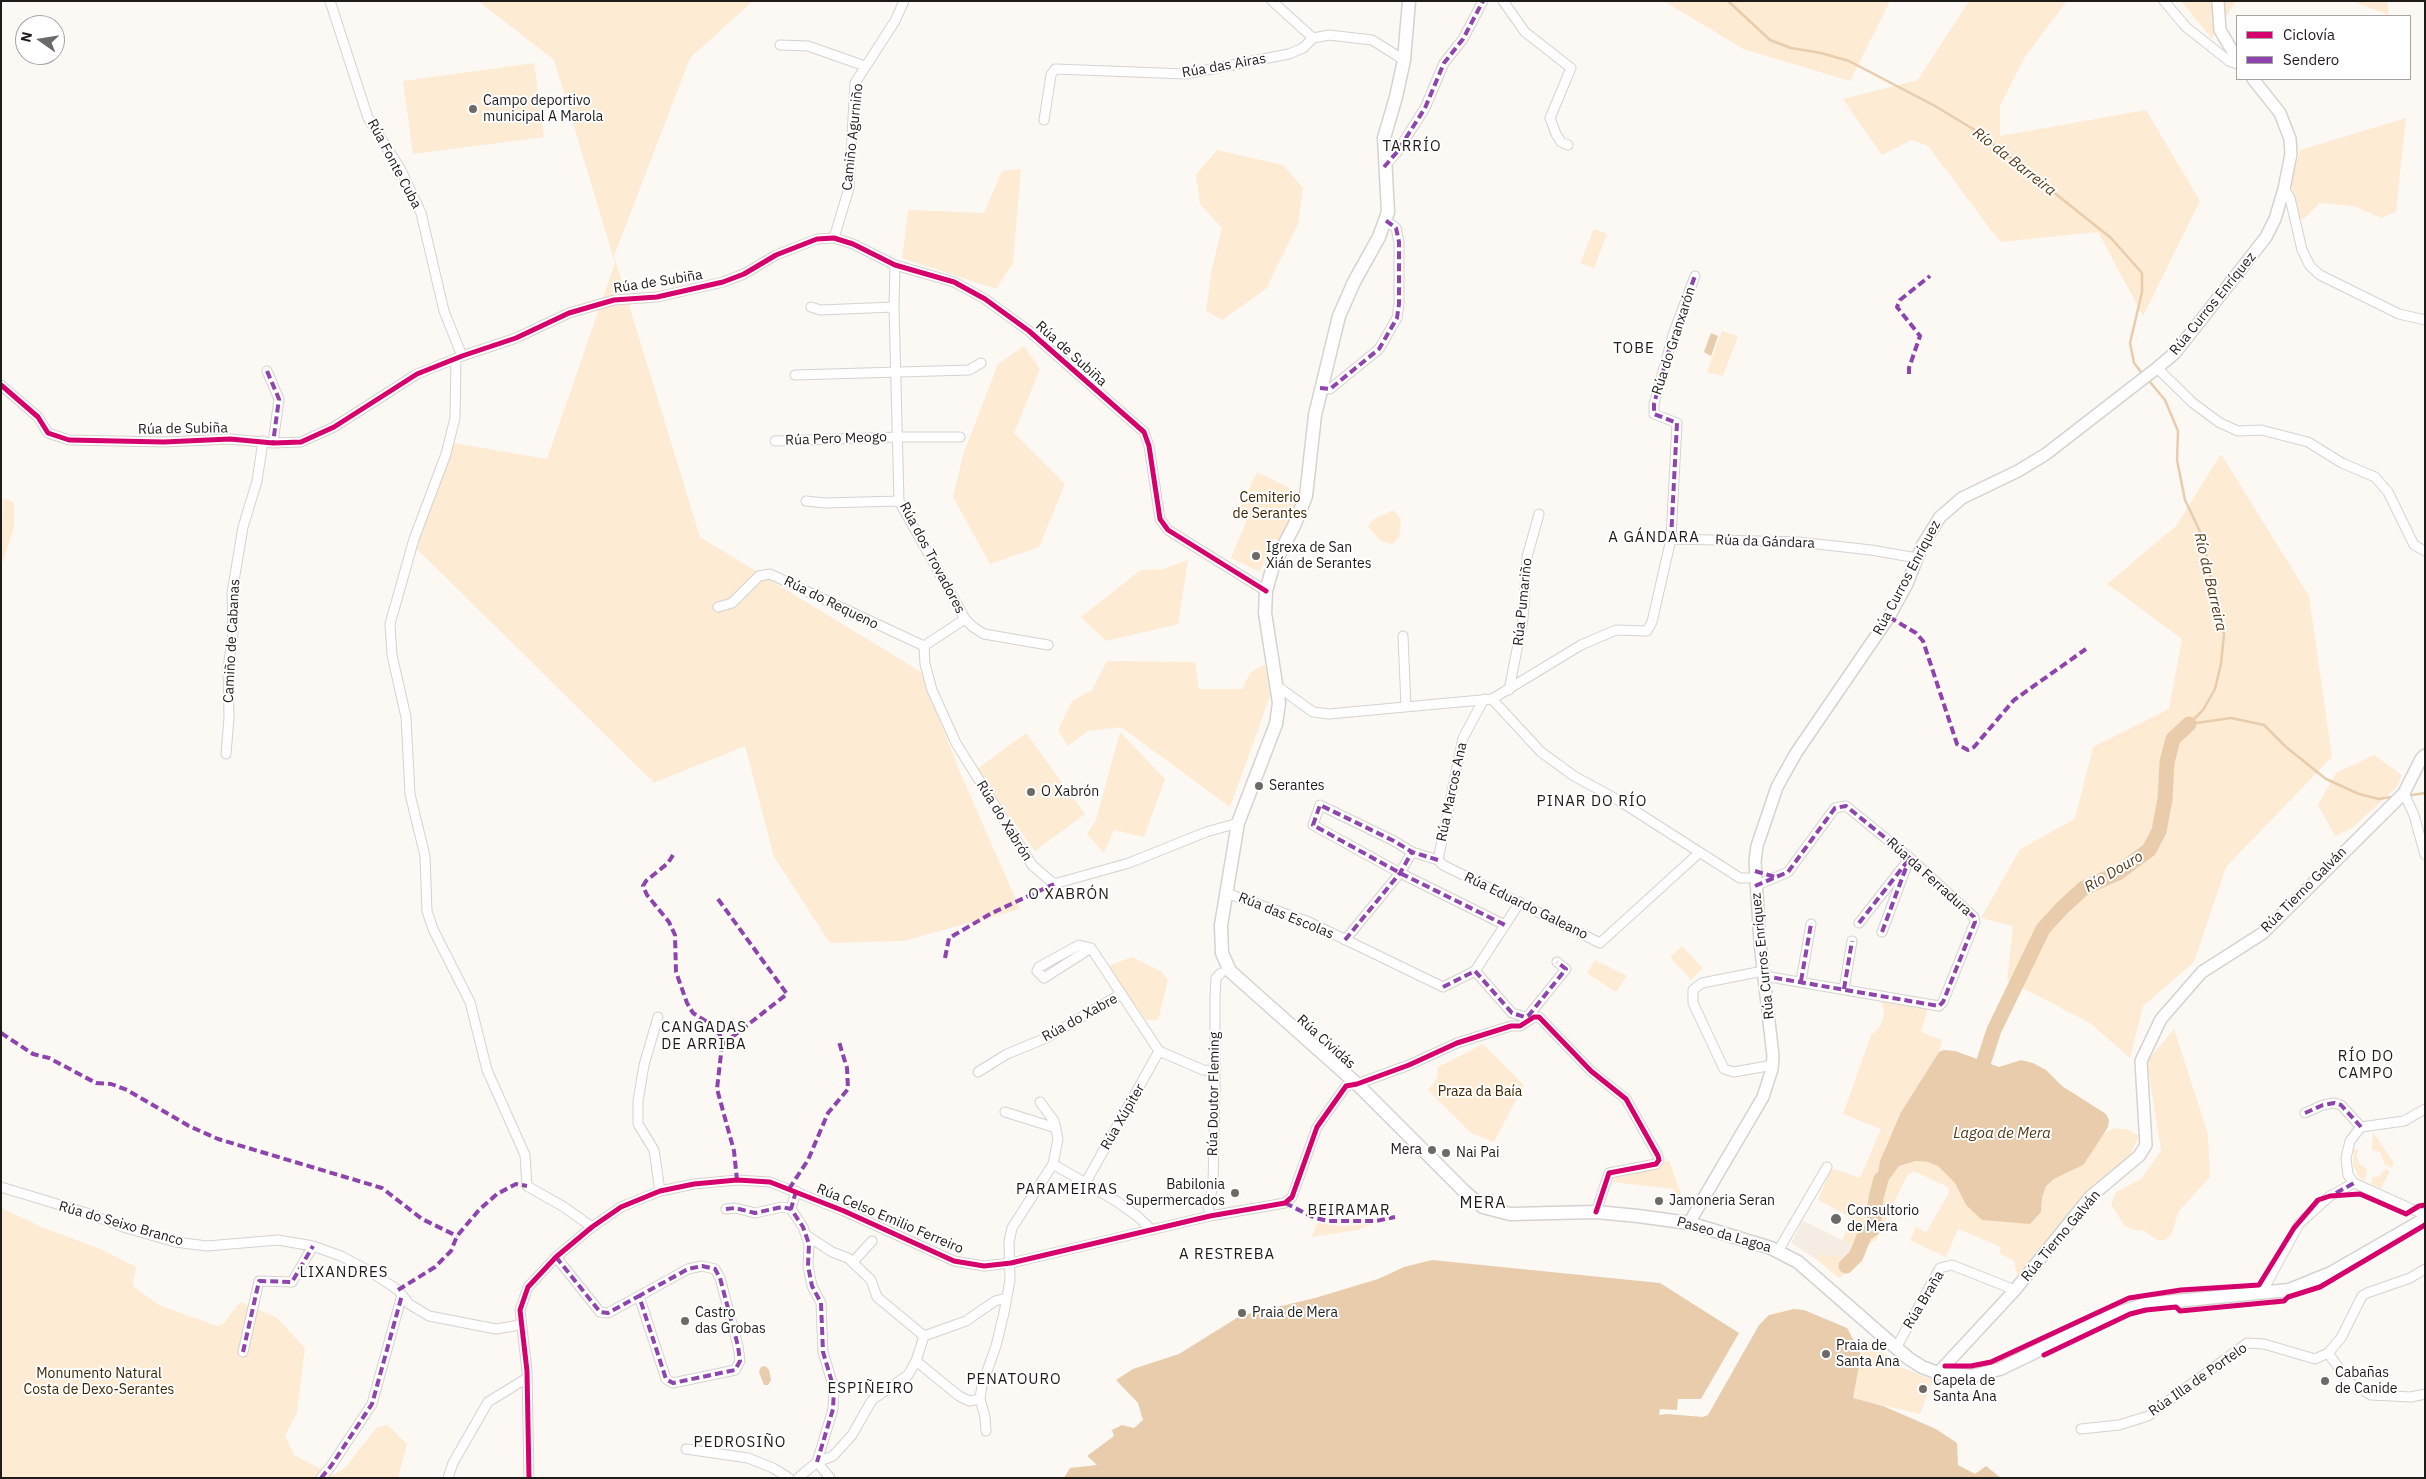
<!DOCTYPE html>
<meta charset="utf-8">
<style>
body{margin:0}
#map{position:relative;width:2426px;height:1479px;overflow:hidden;background:#fcf9f5;font-family:"IBM Plex Sans",sans-serif}
canvas{display:block}
.frame{position:absolute;inset:0;border:2px solid #1e1c19;pointer-events:none}
.legend{position:absolute;left:2236px;top:15px;width:175px;height:65px;box-sizing:border-box;background:#fff;border:1px solid #a5a4a3;margin:0;padding:6px 9px;list-style:none;font-size:15px;color:#1e1c19}
.legend li{display:flex;align-items:center;gap:10px;height:25px}
.legend b{width:25px;border:1px solid #a5a4a3}
.north{position:absolute;left:15px;top:15px;width:50px;height:50px;box-sizing:border-box;background:#fff;border:1px solid #a5a4a3;border-radius:50%;rotate:283deg;font-size:14px;font-weight:700;line-height:20px;text-align:center;color:#1e1c19}
.north::after{content:'';display:block;margin:auto;width:18px;height:22px;background:#6c6966;clip-path:polygon(50% 0,100% 100%,50% 72%,0 100%)}
</style>
<div id="map">
<canvas width="2426" height="1479"></canvas>
<div class="frame"></div>
<ul class="legend">
<li><b style="height:6px;background:#d6006c"></b>Ciclovía</li>
<li><b style="height:6px;background:#8e44ad"></b>Sendero</li>
</ul>
<div class="north">N</div>
</div>
<script>
const g = document.querySelector('canvas').getContext('2d');
g.lineJoin = 'round';
function fill(path, color) { g.fillStyle = color; g.fill(path, 'evenodd'); }
const poly = rows => new Path2D(rows.map(r => 'M' + r).join(''));
function strokePath(path, color, width, dash) { g.strokeStyle = color; g.lineWidth = width; g.lineCap = dash ? 'butt' : 'round'; g.setLineDash(dash || []); g.stroke(path); }
function write(font, color, halo, rows, align = 'center') {
  g.font = font + ' "IBM Plex Sans",sans-serif'; g.lineWidth = 4; g.setLineDash([]); g.textBaseline = 'middle'; g.strokeStyle = halo; g.fillStyle = color; for (const [text, x, y, turn = 0] of rows) {
    g.save(); g.translate(x, y); g.rotate((+turn || 0) * Math.PI / 180); g.textAlign = isNaN(turn) ? turn : align; if (halo) g.strokeText(text, 0, 0); g.fillText(text, 0, 0); g.restore();
  }
}
fill(poly([
 [1803,1221,1855,1246,1845,1259,1820,1254,1817,1260,1791,1243]
]), '#f5ede4');
fill(poly([
 [478,1,753,1,690,58,614,256,700,537,921,672,959,770,1020,909,903,941,830,943,774,857,745,746,654,783,416,548,454,443,547,459,615,263,554,60],
 [1664,1,1890,1,1850,81,1743,49],
 [1969,1,2067,1,2025,57,2000,106,2000,136,2146,110,2200,201,2143,316,2098,232,2000,242,1928,146,1912,140,1882,155,1843,99,1918,80],
 [2181,1,2236,1,2212,39],
 [2352,1,2387,1,2389,15],
 [534,63,544,137,413,154,403,81],
 [2406,118,2396,212,2381,218,2354,206,2320,203,2304,219,2298,218,2291,184,2300,150],
 [1217,150,1283,165,1303,188,1298,224,1266,289,1222,320,1206,311,1212,268,1222,228,1200,204,1196,175],
 [1021,169,1013,263,996,289,902,258,908,210,984,213,1002,171],
 [1594,229,1607,234,1594,268,1580,263],
 [1722,331,1738,336,1723,376,1707,372],
 [1024,346,1040,369,1014,433,1065,484,1039,547,990,564,953,497,963,455,998,364],
 [2221,454,2309,596,2332,757,2226,867,2194,962,2143,1006,2130,1058,2090,1023,2007,980,2013,926,1981,918,2020,849,2075,819,2093,747,2169,709,2182,639,2107,584,2176,526],
 [1257,472,1301,494,1281,541,1275,539,1260,572,1231,558,1248,517,1238,512],
 [3,498,14,502,14,527,1,567],
 [1393,510,1401,519,1399,538,1392,544,1381,541,1368,527,1373,520],
 [1188,560,1178,624,1106,641,1081,617,1141,570,1163,569],
 [1107,661,1195,662,1199,689,1242,689,1250,673,1265,664,1270,696,1230,807,1121,727,1088,731,1068,746,1058,730,1072,701,1092,690],
 [1120,732,1165,779,1144,837,1114,830,1104,853,1087,834,1096,820],
 [1026,733,1085,814,1035,851,976,770],
 [2374,755,2402,775,2397,787,2351,829,2335,836,2318,805,2336,773],
 [1682,946,1703,968,1691,980,1670,957],
 [1132,957,1161,971,1168,980,1158,1020,1146,1020,1108,966],
 [1595,960,1627,976,1616,992,1587,973],
 [1882,1000,1928,1008,1921,1032,1942,1040,1939,1052,1901,1112,1886,1146,1876,1181,1878,1198,1883,1188,1899,1166,1916,1161,1928,1162,1938,1166,1955,1183,1966,1205,2030,1223,2041,1212,2042,1198,2046,1186,2054,1179,2069,1172,2094,1149,2104,1133,2114,1128,2130,1130,2139,1136,2125,1166,2018,1280,2014,1261,1999,1253,2001,1247,1958,1229,1946,1257,1910,1240,1916,1227,1926,1232,1949,1193,1948,1187,1914,1171,1907,1176,1877,1238,1866,1247,1862,1262,1839,1278,1817,1260,1820,1253,1845,1259,1855,1246,1842,1240,1852,1218,1818,1200,1831,1168,1860,1178,1881,1129,1843,1114,1871,1035,1880,1027,1884,1015],
 [2174,1029,2208,1134,2210,1177,2179,1211,2171,1235,2165,1240,2159,1241,2144,1231,2130,1229,2123,1224,2111,1204,2116,1192,2141,1179,2161,1151,2147,1061],
 [1483,1044,1524,1085,1494,1142,1471,1133,1428,1090,1437,1078,1438,1067],
 [2373,1132,2394,1163,2391,1168,2385,1165,2380,1152,2372,1150],
 [2354,1148,2358,1150,2357,1157,2360,1164,2367,1169,2365,1181,2358,1176,2353,1165],
 [1669,1161,1683,1199,1678,1200,1673,1189,1613,1182,1618,1170],
 [2386,1169,2390,1171,2381,1188,2371,1184,2372,1178,2379,1176],
 [1,1208,42,1227,103,1250,136,1267,133,1282,134,1287,159,1305,217,1326,224,1323,240,1302,276,1317,305,1348,297,1413,285,1435,294,1455,328,1473,334,1474,345,1468,377,1427,388,1425,407,1444,398,1478,1,1478],
 [1317,1223,1343,1226,1372,1224,1358,1230,1312,1237],
 [1867,1340,1903,1368,1933,1380,1920,1414,1852,1398,1861,1354]
]), '#fdebd4');
fill(poly([
 [1711,333,1718,336,1711,356,1704,352],
 [1944,1050,1955,1051,1999,1067,2021,1060,2033,1063,2046,1070,2062,1086,2106,1114,2109,1120,2108,1127,2094,1149,2083,1165,2054,1179,2046,1186,2042,1198,2041,1212,2030,1224,1982,1220,1966,1205,1955,1183,1938,1166,1928,1162,1916,1161,1899,1166,1883,1188,1878,1199,1874,1198,1880,1161,1901,1112,1939,1052],
 [1432,1260,1660,1283,1739,1333,1701,1399,1678,1399,1677,1410,1660,1409,1659,1415,1667,1414,1703,1417,1708,1415,1759,1325,1769,1315,1794,1309,1804,1310,1847,1328,1861,1354,1853,1398,1883,1406,1936,1429,1957,1443,1958,1465,1975,1474,1986,1466,2001,1478,1064,1478,1070,1468,1097,1465,1087,1456,1114,1436,1112,1430,1122,1425,1134,1428,1143,1420,1138,1403,1116,1380,1133,1369,1179,1354,1240,1316,1315,1298,1378,1279,1404,1267],
 [765,1366,769,1370,771,1380,768,1385,764,1385,759,1372,761,1367]
]), '#e8ccac');
strokePath(poly([
 [1728,1,1770,40,1791,48,1821,53,1849,61,1935,106,1978,132,2111,238,2142,273,2142,292,2130,343,2134,363,2141,372],
 [2150,382,2165,400,2178,431,2177,460,2185,500,2203,538,2217,609,2224,634,2221,664,2215,689,2203,710,2189,724],
 [2189,724,2231,718,2264,725,2286,747,2326,779,2359,794,2379,799,2391,797],
 [2412,795,2425,793]
]), '#e8ccac', 2.5);
strokePath(poly([
 [1974,1080,1984,1061,1994,1030,2043,929,2062,908,2084,888,2118,873,2149,850,2159,831,2165,799,2167,762,2173,739,2189,724],
 [1846,1266,1856,1256,1865,1234,1873,1229,1876,1198,1881,1179]
]), '#e8ccac', 15);
const minor = poly([
 [330,1,368,118,401,170,421,213,444,311,462,356],
 [1272,1,1313,38],
 [1503,1,1525,32,1571,68,1550,118,1556,134,1561,142,1568,145],
 [2164,1,2186,27,2229,61,2237,64],
 [780,45,808,46,865,66],
 [1044,120,1051,75,1055,69,1186,74,1289,54,1303,48,1313,38,1329,35,1372,40,1404,60],
 [1384,167,1397,152,1425,108,1444,63,1463,39,1483,1],
 [2284,189,2290,198,2302,250,2310,266,2320,275,2399,314,2425,320],
 [834,238,849,188,855,83,895,21,904,1],
 [895,265,894,307,899,501,965,619,973,627,984,634,1048,645],
 [811,307,820,310,894,307],
 [456,358,455,418,446,454,414,539,390,624,392,655,406,717,410,794,425,856,427,911,433,929,470,1002,487,1070,525,1155,527,1186,564,1207,592,1227],
 [2157,368,2193,403,2220,423,2238,431,2261,430,2308,442,2342,463,2375,477,2388,492,2414,545,2425,551],
 [267,371,279,399,273,443],
 [795,375,969,370,981,363],
 [1,385,38,417,48,433,69,440,164,442,230,439,273,443,301,442,334,427,417,374,462,356,516,338,569,313,614,300,657,297,723,282,744,274,776,255,817,239,834,238,853,244,895,265,954,282,985,299,1029,331,1144,432,1149,446,1160,519,1168,530,1266,591],
 [1320,388,1330,389,1379,349,1397,318,1399,304,1399,242,1396,228,1385,220],
 [775,441,898,437,960,437],
 [806,501,825,503,899,501],
 [1671,539,1677,423,1654,414,1654,404,1674,332,1695,276],
 [718,607,732,603,759,576,770,574,924,646],
 [1403,636,1406,707],
 [924,646,925,664,932,690,956,743,1032,865,1054,884,1129,863,1206,832,1238,823],
 [924,646,965,619],
 [1277,686,1313,712,1329,714,1492,699,1541,752,1574,776,1618,800,1740,878,1755,878],
 [1509,690,1523,619,1527,557,1539,514],
 [1492,699,1581,645,1616,630,1647,631,1652,622,1671,539,1799,542,1871,550,1917,558],
 [226,754,229,718,228,668,233,633,232,593,243,527,257,481,263,441],
 [2404,793,2414,815,2425,855],
 [1438,860,1463,738,1484,699],
 [1755,886,1788,872,1835,808,1846,806,1910,858,1974,917,1975,922,1943,1002,1939,1006,1764,976],
 [1226,893,1309,922,1443,987,1475,971,1512,1013,1525,1017,1529,1015,1566,969,1557,962],
 [1859,923,1910,858],
 [1505,925,1400,873,1313,825,1320,805,1394,841,1412,852,1438,860,1443,865,1600,943,1699,853],
 [1882,932,1907,865],
 [1345,940,1400,873,1412,852],
 [1091,948,1044,978,1037,971,1039,967,1079,945,1091,948,1159,1051,1203,1070,1215,1071],
 [1475,971,1520,902],
 [1763,971,1702,983,1693,990,1693,1003,1724,1069,1734,1072,1773,1065],
 [1801,981,1811,924],
 [1844,989,1852,941],
 [658,1017,644,1065,638,1101,638,1124,654,1150,660,1191],
 [978,1072,1007,1054,1046,1038,1121,994],
 [2425,1109,2404,1121,2361,1127,2350,1141,2346,1158,2348,1175,2354,1183,2425,1215],
 [1005,1112,1056,1128],
 [2305,1113,2323,1105,2334,1103,2341,1105,2361,1127],
 [1053,1164,1116,1201,1137,1216,1152,1230],
 [1086,1182,1159,1051],
 [1,1187,90,1214,123,1227,175,1242,207,1246,278,1240,313,1246,341,1256,371,1272,398,1290,409,1304,429,1316,496,1329,520,1325],
 [796,1191,791,1209,803,1227,809,1244,808,1266,812,1286,821,1303,823,1352,834,1389,833,1409,817,1462],
 [726,1209,735,1208,755,1213,782,1207,791,1209],
 [1210,1216,1208,1206,1213,1186,1215,1087,1215,998,1216,978,1221,973],
 [806,1235,832,1252,848,1258,871,1280,877,1297,924,1336],
 [1778,1251,1827,1167],
 [556,1257,600,1312,608,1313,639,1296,666,1379,673,1383,735,1370,740,1361,738,1346,720,1278,715,1269,702,1266,688,1269,639,1296],
 [853,1262,872,1241],
 [2261,1294,2299,1224,2330,1196,2354,1183],
 [924,1336,966,1321,995,1301,1006,1298],
 [1896,1348,1940,1268,1952,1265,2015,1290],
 [243,1352,259,1281,292,1282,313,1246],
 [2328,1353,2349,1382,2371,1395,2411,1397,2425,1394],
 [916,1361,959,1396,969,1401,980,1399],
 [2081,1429,2119,1425,2148,1416,2247,1343,2264,1344,2315,1359,2328,1353,2341,1338,2362,1296,2367,1293,2410,1278,2425,1269],
 [986,1431,985,1417,980,1399,982,1385,996,1346,1004,1313,1010,1280,1009,1242,1012,1228,1053,1164,1058,1139,1054,1121,1040,1102],
 [686,1449,748,1458,773,1468,789,1478],
 [817,1462,830,1478],
 [321,1478,331,1466,372,1404,402,1295],
 [448,1478,453,1463,488,1402,527,1378],
 [529,1478,527,1371,520,1310,528,1287,556,1257,592,1227,621,1207,660,1191,694,1184,737,1180,770,1182,844,1211,954,1261,984,1266,1011,1263,1210,1216,1285,1203,1292,1197,1317,1127,1346,1086,1357,1084,1409,1065,1457,1043,1511,1026,1520,1026,1534,1017,1539,1017,1591,1071,1626,1099,1658,1156,1659,1160,1656,1164,1609,1173,1596,1212],
 [798,1478,817,1462,833,1456,852,1435,872,1400,908,1375,916,1361,924,1336]
]);
const tertiary = poly([
 [2218,1,2220,30,2237,59],
 [1689,1223,1763,1097,1772,1069,1773,1056,1760,943,1755,861,1757,846,1777,787,1796,753,1889,617,1907,584,1922,546,1940,517,1962,498,2018,471,2046,454,2157,368,2175,353,2266,237,2275,219,2284,189,2291,154,2290,139,2280,113,2253,79],
 [1938,1373,2015,1290,2090,1197,2139,1156,2146,1145,2141,1061,2161,1019,2202,972,2263,933,2404,793,2421,759,2425,755]
]);
const secondary = poly([
 [1409,1,1404,60,1396,97,1384,138,1388,212,1379,237,1354,282,1339,316,1315,415,1306,496,1294,526,1273,566,1266,591,1265,613,1279,703,1276,724,1238,823,1221,925,1222,953,1230,971,1357,1084,1465,1192,1483,1207,1510,1214,1596,1212,1638,1216,1689,1223,1771,1248,1798,1262,1908,1358,1922,1367,1938,1373,1972,1376,2000,1369,2107,1317,2145,1304,2289,1290,2331,1273,2425,1219]
]);
strokePath(minor, '#d5d2d0', 11);
strokePath(tertiary, '#d5d2d0', 14);
strokePath(secondary, '#d5d2d0', 15);
strokePath(minor, '#fffefe', 9);
strokePath(tertiary, '#fffefe', 11);
strokePath(secondary, '#fffefe', 12);
strokePath(poly([
 [1384,167,1397,152,1425,108,1444,63,1463,39,1483,1],
 [267,371,279,399,273,443],
 [1909,374,1909,368,1920,336,1897,307,1900,300,1930,276],
 [1320,388,1330,389,1379,349,1397,318,1399,304,1399,242,1396,228,1385,220],
 [1671,539,1677,423,1654,414,1654,404,1674,332,1695,276],
 [1889,617,1916,633,1923,641,1957,744,1968,750,1974,747,2014,700,2086,649],
 [673,855,668,863,646,881,643,886,647,895,669,922,675,935,676,972,687,1003,693,1013,710,1024,720,1035,722,1045,717,1089,734,1151,737,1180],
 [1438,860,1412,852,1394,841,1320,805,1313,825,1400,873,1505,925],
 [1755,871,1775,877],
 [1755,886,1788,872,1835,808,1846,806,1910,858,1974,917,1975,922,1943,1002,1939,1006,1764,976],
 [718,899,787,994,722,1045],
 [1859,923,1910,858],
 [1882,932,1907,865],
 [1345,940,1400,873,1412,852],
 [945,958,949,938,992,913,1054,884],
 [1801,981,1811,924],
 [1443,987,1475,971,1512,1013,1525,1017,1529,1015,1566,969,1557,962],
 [1844,989,1852,941],
 [1,1033,33,1054,49,1058,96,1083,111,1084,127,1090,189,1126,218,1139,382,1188,422,1219,457,1236],
 [2305,1113,2323,1105,2334,1103,2341,1105,2361,1127],
 [789,1189,808,1160,828,1113,848,1089,847,1068,839,1042],
 [796,1191,791,1209,803,1227,809,1244,808,1266,812,1286,821,1303,823,1352,834,1389,833,1409,817,1462],
 [2336,1193,2354,1183],
 [1285,1203,1315,1218,1329,1221,1376,1221,1395,1217],
 [726,1209,735,1208,755,1213,782,1207,791,1209],
 [556,1257,600,1312,608,1313,639,1296,666,1379,673,1383,735,1370,740,1361,738,1346,720,1278,715,1269,702,1266,688,1269,639,1296],
 [398,1290,435,1267,451,1251,457,1236,479,1210,497,1194,516,1184,527,1186],
 [243,1352,259,1281,292,1282,313,1246],
 [321,1478,331,1466,372,1404,402,1295]
]), '#8e44ad', 4, [8, 4]);
strokePath(poly([
 [1,385,38,417,48,433,69,440,164,442,230,439,273,443,301,442,334,427,417,374,462,356,516,338,569,313,614,300,657,297,723,282,744,274,776,255,817,239,834,238,853,244,895,265,954,282,985,299,1029,331,1144,432,1149,446,1160,519,1168,530,1266,591],
 [2044,1355,2130,1314,2146,1310,2176,1307,2180,1311,2284,1301,2288,1297,2320,1287,2425,1225],
 [1945,1366,1971,1366,1991,1362,2129,1298,2181,1290,2259,1285,2294,1228,2318,1200,2330,1196,2360,1194,2406,1214,2419,1206,2425,1205],
 [529,1478,527,1371,520,1310,528,1287,556,1257,592,1227,621,1207,660,1191,694,1184,737,1180,770,1182,844,1211,954,1261,984,1266,1011,1263,1210,1216,1285,1203,1292,1197,1317,1127,1346,1086,1357,1084,1409,1065,1457,1043,1511,1026,1520,1026,1534,1017,1539,1017,1591,1071,1626,1099,1658,1156,1659,1160,1656,1164,1609,1173,1596,1212]
]), '#d6006c', 5);
for (const [x, y, r, color] of [
 [473,109,5,"#6c6966"],
 [1256,556,5,"#6c6966"],
 [1259,786,5,"#6c6966"],
 [1031,792,5,"#6c6966"],
 [1432,1150,5,"#6c6966"],
 [1446,1153,5,"#6c6966"],
 [1235,1193,5,"#6c6966"],
 [1659,1201,5,"#6c6966"],
 [1836,1219,6,"#6c6966"],
 [1242,1313,5,"#6c6966"],
 [685,1321,5,"#6c6966"],
 [1826,1354,5,"#6c6966"],
 [2325,1381,5,"#6c6966"],
 [1923,1389,5,"#6c6966"]
]) { const dot = new Path2D(); dot.arc(x, y, r, 0, 2 * Math.PI); g.fillStyle = color; g.fill(dot); strokePath(dot, '#fff', 2); }
write('14px', '#1e1c19', '#fff', [
 ["Rúa das Airas",1224,66,-10],
 ["Camiño Agurniño",853,137,-84],
 ["Rúa Fonte Cuba",394,164,62],
 ["Rúa de Subiña",658,282,-9],
 ["Rúa Curros Enríquez",2213,304,-51],
 ["Rúa do Granxarón",1674,341,-72],
 ["Rúa de Subiña",1071,354,42],
 ["Rúa de Subiña",183,429,-1],
 ["Rúa Pero Meogo",836,439,-2],
 ["Rúa da Gándara",1765,542,2],
 ["Rúa dos Trovadores",932,558,62],
 ["Rúa Curros Enríquez",1907,578,-62],
 ["Rúa Pumariño",1523,602,-84],
 ["Rúa do Requeno",831,603,26],
 ["Camiño de Cabanas",232,641,-87],
 ["Rúa Marcos Ana",1452,792,-78],
 ["Rúa do Xabrón",1004,821,58],
 ["Rúa da Ferradura",1929,877,42],
 ["Rúa Tierno Galván",2304,890,-45],
 ["Rúa Eduardo Galeano",1526,906,26],
 ["Rúa das Escolas",1286,916,22],
 ["Rúa Curros Enríquez",1763,956,-96],
 ["Rúa do Xabre",1080,1018,-29],
 ["Rúa Cividás",1326,1042,42],
 ["Rúa Doutor Fleming",1214,1094,-89],
 ["Rúa Xúpiter",1123,1117,-60],
 ["Rúa Celso Emilio Ferreiro",890,1219,23],
 ["Rúa do Seixo Branco",121,1224,16],
 ["Paseo da Lagoa",1724,1235,16],
 ["Rúa Tierno Galván",2061,1236,-50],
 ["Rúa Braña",1924,1300,-59],
 ["Rúa Illa de Portelo",2198,1380,-35]
]);
write('14px', '#1e1c19', '#fff', [
 ["Campo deportivo",483,101],
 ["municipal A Marola",483,117],
 ["Igrexa de San",1266,548],
 ["Xián de Serantes",1266,564],
 ["Serantes",1269,786],
 ["O Xabrón",1041,792],
 ["Mera",1422,1150,"right"],
 ["Nai Pai",1456,1153],
 ["Babilonia",1225,1185,"right"],
 ["Supermercados",1225,1201,"right"],
 ["Jamoneria Seran",1669,1201],
 ["Consultorio",1847,1211],
 ["de Mera",1847,1227],
 ["Castro",695,1313],
 ["das Grobas",695,1329],
 ["Praia de Mera",1252,1313],
 ["Praia de",1836,1346],
 ["Santa Ana",1836,1362],
 ["Cabañas",2335,1373],
 ["de Canide",2335,1389],
 ["Capela de",1933,1381],
 ["Santa Ana",1933,1397]
], 'left');
write('14px', '#3f2600', '#fff', [
 ["Cemiterio",1270,498],
 ["de Serantes",1270,514],
 ["Praza da Baía",1480,1092],
 ["Monumento Natural",99,1374],
 ["Costa de Dexo-Serantes",99,1390]
]);
g.letterSpacing = '1px';
write('15px', '#1e1c19', '#fff', [
 ["TARRÍO",1412,147],
 ["TOBE",1634,349],
 ["A GÁNDARA",1654,538],
 ["PINAR DO RÍO",1592,802],
 ["O XABRÓN",1069,895],
 ["CANGADAS",704,1028],
 ["DE ARRIBA",704,1045],
 ["RÍO DO",2366,1057],
 ["CAMPO",2366,1074],
 ["PARAMEIRAS",1067,1190],
 ["BEIRAMAR",1349,1211],
 ["A RESTREBA",1227,1255],
 ["LIXANDRES",344,1273],
 ["PENATOURO",1014,1380],
 ["ESPIÑEIRO",871,1389],
 ["PEDROSIÑO",740,1443]
]);
g.letterSpacing = '0px';
write('italic 15px', '#543915', '#fff', [
 ["Río da Barreira",2014,162,38],
 ["Río da Barreira",2210,582,77],
 ["Río Douro",2114,872,-31],
 ["Lagoa de Mera",2002,1134]
]);
g.letterSpacing = '1px';
write('16px', '#1e1c19', '#fff', [
 ["MERA",1483,1203]
]);
g.letterSpacing = '0px';
</script>
